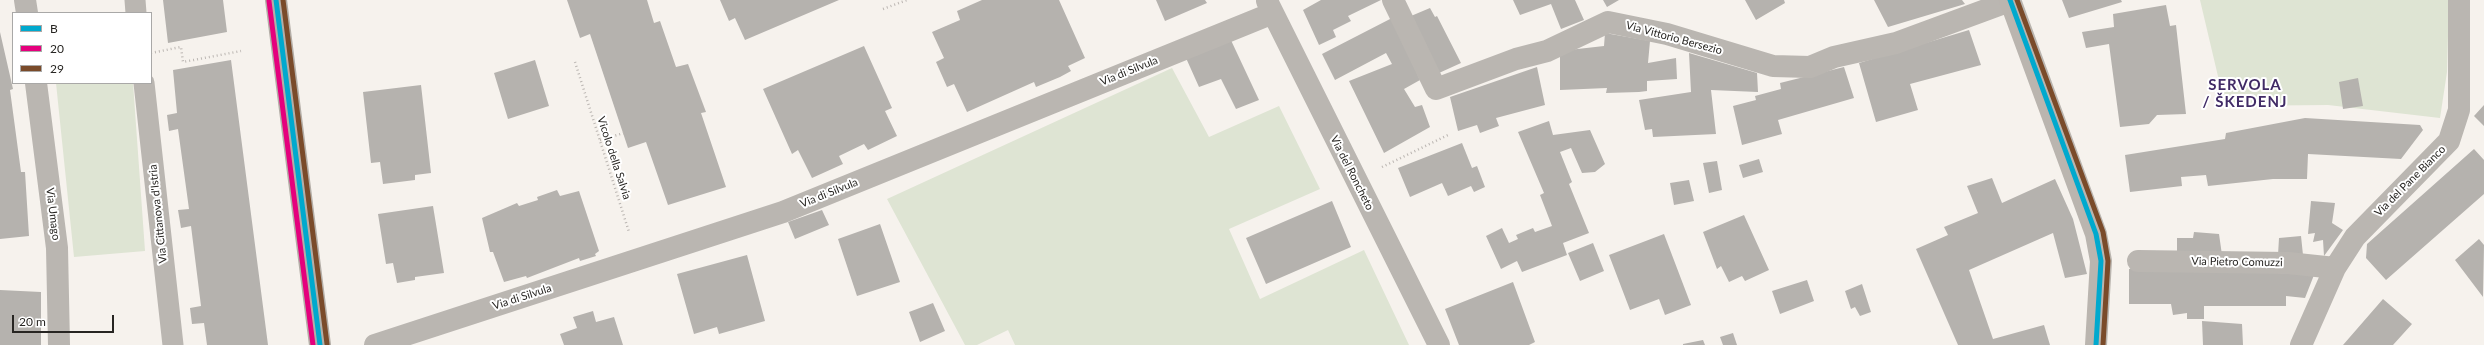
<!DOCTYPE html>
<meta charset="utf-8">
<style>
body{margin:0}
#map{position:relative;width:2484px;height:345px;overflow:hidden;background:#f6f2ed;font-family:Lato,sans-serif}
canvas{display:block}
.legend{position:absolute;left:12px;top:12px;width:140px;height:72px;box-sizing:border-box;background:#fff;border:1px solid #a9a8a7;margin:0;padding:5px 7px;list-style:none;font-size:12px;color:#272522}
.legend li{display:flex;align-items:center;gap:8px;height:20px}
.legend b{width:20px;border:1px solid #a9a8a7}
.scale{position:absolute;left:12px;top:315px;width:102px;height:18px;box-sizing:border-box;border:2px solid #272522;border-top:0;padding-left:5px;font-size:12px;line-height:14px;white-space:nowrap;color:#272522;-webkit-text-stroke:3px #fff;paint-order:stroke}
</style>
<div id="map">
<canvas width="2484" height="345"></canvas>
<ul class="legend">
<li><b style="height:5px;background:#00a9ce"></b>B</li>
<li><b style="height:5px;background:#e5007d"></b>20</li>
<li><b style="height:5px;background:#7a4b2a"></b>29</li>
</ul>
<div class="scale">20 m</div>
</div>
<script>
const g = document.querySelector('canvas').getContext('2d');
g.lineJoin = 'round';
function fill(path, color) { g.fillStyle = color; g.fill(path, 'evenodd'); }
const poly = rows => new Path2D(rows.map(r => 'M' + r).join(''));
function strokePath(path, color, width, dash) { g.strokeStyle = color; g.lineWidth = width; g.lineCap = dash ? 'butt' : 'round'; g.setLineDash(dash || []); g.stroke(path); }
function write(font, color, halo, rows, align = 'center') {
  g.font = font + ' Lato,sans-serif'; g.lineWidth = 4; g.setLineDash([]); g.textBaseline = 'middle'; g.strokeStyle = halo; g.fillStyle = color; for (const [text, x, y, turn = 0] of rows) {
    g.save(); g.translate(x, y); g.rotate((+turn || 0) * Math.PI / 180); g.textAlign = isNaN(turn) ? turn : align; if (halo) g.strokeText(text, 0, 0); g.fillText(text, 0, 0); g.restore();
  }
}
fill(poly([
 [2200,0,2449,0,2447,72,2440,118,2328,105,2225,106],
 [1172,68,1209,137,1279,106,1320,189,1229,229,1260,299,1364,250,1409,345,1015,345,1008,330,977,345,965,345,887,199],
 [56,83,133,83,145,251,74,257]
]), '#dee4d3');
fill(poly([
 [163,0,223,0,227,32,168,43],
 [567,0,647,0,654,23,660,21,676,67,688,64,706,112,701,113,726,187,668,205,646,142,628,148,590,34,580,38],
 [720,0,839,0,745,40,735,18,729,21],
 [982,0,1059,0,1085,58,1068,66,1071,71,1060,77,1036,87,1034,82,967,112,954,84,947,87,936,62,944,58,932,32,960,20,957,11],
 [1156,0,1205,0,1207,3,1165,21],
 [1321,0,1381,0,1348,16,1351,21,1333,30,1336,37,1319,45,1303,10],
 [1513,0,1575,0,1584,20,1561,29,1551,4,1520,15],
 [1603,0,1619,0,1607,7],
 [1745,0,1784,0,1785,3,1756,20],
 [1874,0,1962,0,1965,4,1888,27],
 [2062,0,2121,0,2122,2,2069,18],
 [2166,5,2170,26,2176,25,2186,114,2157,115,2149,124,2120,127,2109,44,2086,48,2082,32,2114,27,2113,14],
 [1430,8,1435,17,1437,16,1461,63,1439,73,1411,16],
 [1392,18,1420,80,1404,89,1415,107,1422,105,1430,127,1384,153,1349,81,1392,64,1386,53,1335,80,1322,54],
 [1969,30,1981,65,1910,84,1918,110,1876,122,1859,63],
 [0,32,13,89,10,90,21,172,25,172,29,236,0,239],
 [1605,33,1650,41,1648,63,1676,58,1677,79,1647,81,1647,91,1639,92,1606,93,1607,88,1560,90,1560,51,1604,46],
 [1229,36,1259,100,1236,109,1221,79,1199,87,1186,58],
 [864,46,892,108,885,111,897,136,868,150,864,144,839,156,843,164,812,178,798,150,792,154,763,89],
 [1689,53,1757,73,1758,92,1711,90,1716,134,1653,137,1652,129,1645,130,1639,100,1691,92],
 [231,60,268,345,207,345,204,323,192,324,190,308,201,306,191,226,181,228,178,210,189,209,178,129,169,131,167,115,177,113,173,70],
 [535,60,549,106,508,119,494,73],
 [1537,67,1545,105,1496,118,1499,126,1480,133,1477,125,1458,131,1450,97],
 [1844,67,1854,98,1778,120,1782,134,1742,145,1733,106,1756,100,1755,96,1781,89,1780,83],
 [2358,78,2363,106,2343,109,2339,82],
 [421,85,431,173,415,175,415,180,383,184,380,162,371,163,363,92],
 [2484,105,2484,126,2474,116],
 [2305,118,2420,125,2423,130,2401,159,2308,154,2307,179,2273,179,2208,186,2206,175,2181,177,2182,186,2130,192,2125,155,2225,139,2226,133],
 [1549,121,1553,135,1590,130,1605,164,1595,172,1582,173,1571,148,1560,152,1572,182,1569,184,1589,233,1563,243,1567,255,1522,272,1517,261,1501,269,1486,236,1502,228,1509,243,1518,239,1516,235,1533,228,1535,232,1552,226,1540,195,1544,193,1518,132],
 [1462,143,1472,168,1477,166,1485,187,1474,192,1471,186,1448,196,1442,183,1410,197,1398,168],
 [2474,149,2484,160,2484,194,2386,280,2366,258,2367,244],
 [1759,159,1763,172,1743,178,1739,165],
 [1717,161,1722,190,1709,193,1703,163],
 [1992,178,2002,203,2055,179,2073,219,2087,274,2065,278,2053,233,1969,270,1993,339,2044,325,2050,345,1958,345,1916,249,1948,235,1944,227,1978,213,1967,186],
 [1689,180,1694,201,1674,205,1670,183],
 [557,190,560,196,579,191,599,251,595,254,596,256,580,261,579,258,527,278,526,276,504,282,493,252,490,252,482,218,517,203,519,206,538,200,537,197],
 [1332,201,1351,247,1266,284,1246,238],
 [2311,201,2335,203,2332,223,2343,230,2324,256,2323,240,2313,242,2315,233,2308,234],
 [433,206,444,273,415,277,415,280,397,283,393,263,386,264,378,214],
 [822,210,829,225,795,239,788,222],
 [1744,215,1769,270,1745,281,1742,276,1729,282,1721,266,1717,269,1703,232],
 [880,224,900,282,857,296,838,239],
 [2194,232,2219,234,2222,255,2177,252,2177,238,2193,238],
 [1664,234,1691,305,1665,315,1659,299,1630,310,1609,255],
 [2301,236,2303,255,2278,255,2279,238],
 [2479,239,2484,245,2483,297,2455,260],
 [1593,243,1604,271,1580,281,1568,253],
 [747,255,765,321,719,334,717,327,694,334,677,274],
 [2129,269,2203,269,2314,275,2305,298,2286,296,2286,306,2204,306,2204,319,2187,319,2187,313,2173,315,2171,304,2129,304],
 [1807,280,1814,301,1780,314,1772,291],
 [1513,282,1535,342,1529,345,1459,345,1445,309],
 [1862,284,1871,312,1860,316,1855,307,1851,309,1845,291],
 [0,290,41,292,41,345,0,345],
 [2383,299,2412,324,2393,345,2343,345],
 [933,303,945,331,920,342,909,312],
 [593,311,596,322,614,317,623,345,564,345,560,334,577,328,573,317],
 [2202,321,2242,324,2243,345,2203,345],
 [1733,333,1737,345,1723,345,1720,337],
 [1703,340,1705,345,1683,345,1683,344]
]), '#b5b2ae');
strokePath(poly([
 [883,9,907,0],
 [151,53,181,47,183,62,241,51],
 [575,62,629,232],
 [600,140,624,133],
 [1382,167,1448,135]
]), '#bbb6b2', 2.5, [1, 3]);
strokePath(poly([
 [135,0,136,13],
 [144,83,173,345]
]), '#bab6b1', 21);
strokePath(poly([
 [25,0,27,13],
 [1393,0,1436,89,1516,59,1547,51,1608,22,1667,34,1773,66,1810,67,1834,57,1896,43,2010,1],
 [1267,1,1439,345],
 [36,83,57,248,59,345],
 [2138,261,2288,263,2335,268],
 [375,345,783,212,1273,13],
 [2301,345,2335,268,2355,237,2449,141,2459,110,2459,0]
]), '#bab6b1', 22);
strokePath(poly([
 [2010,0,2096,234,2101,261,2096,345]
]), '#bab5af', 22);
strokePath(poly([
 [276,0,320,345]
]), '#b4aea7', 22);
strokePath(poly([
 [276,0,320,345],
 [2010,0,2096,234,2101,261,2096,345]
]), '#00a9ce', 5);
strokePath(poly([
 [269,1,313,345]
]), '#e5007d', 5);
strokePath(poly([
 [283,0,327,344],
 [2017,0,2103,232,2108,261,2103,345]
]), '#7a4b2a', 5);
write('11px', '#272522', '#fff', [
 ["Via Vittorio Bersezio",1674,38,15],
 ["Via di Silvula",1129,71,-22],
 ["Vicolo della Salvia",614,158,72],
 ["Via del Roncheto",1352,173,63],
 ["Via del Pane Bianco",2410,181,-45],
 ["Via di Silvula",829,193,-22],
 ["Via Umago",53,214,83],
 ["Via Cittanova d'Istria",158,214,-96],
 ["Via Pietro Comuzzi",2237,262,1],
 ["Via di Silvula",522,297,-18]
]);
g.letterSpacing = '1px';
write('bold 15px', '#412b66', '#fff', [
 ["SERVOLA",2245,85],
 ["/ ŠKEDENJ",2245,102]
]);
g.letterSpacing = '0px';
</script>
